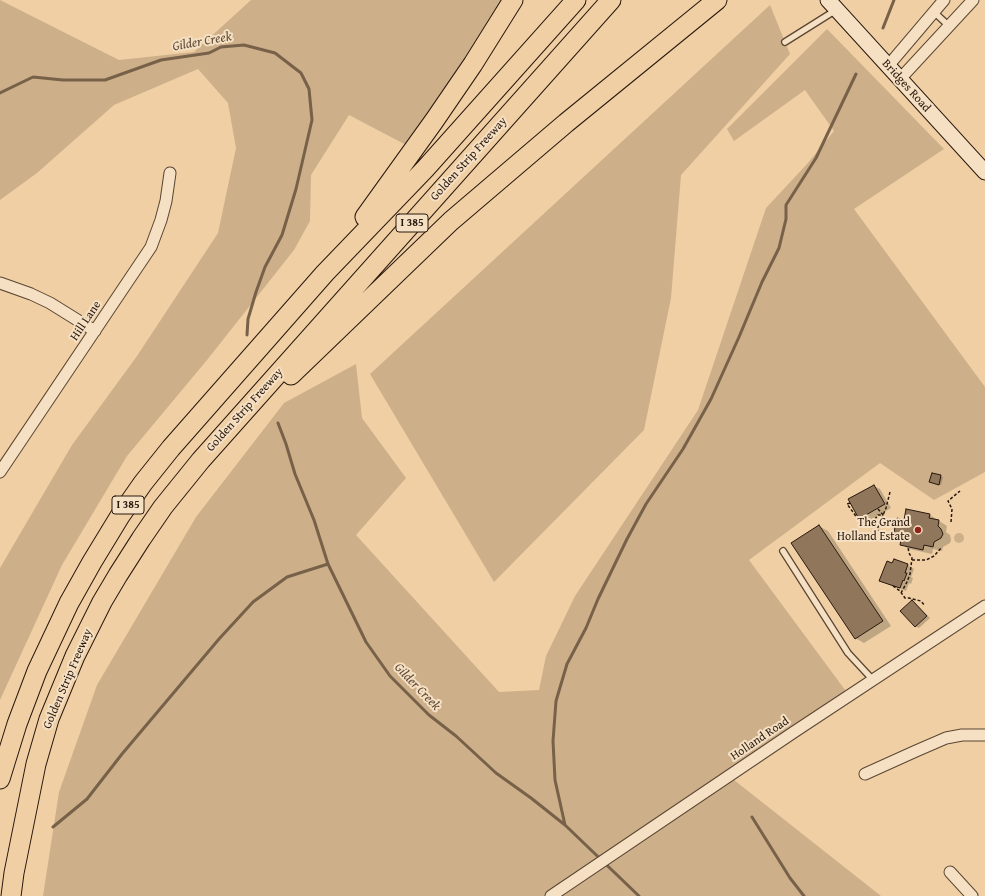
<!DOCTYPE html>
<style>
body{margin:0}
canvas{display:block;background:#efcfa3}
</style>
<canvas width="985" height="896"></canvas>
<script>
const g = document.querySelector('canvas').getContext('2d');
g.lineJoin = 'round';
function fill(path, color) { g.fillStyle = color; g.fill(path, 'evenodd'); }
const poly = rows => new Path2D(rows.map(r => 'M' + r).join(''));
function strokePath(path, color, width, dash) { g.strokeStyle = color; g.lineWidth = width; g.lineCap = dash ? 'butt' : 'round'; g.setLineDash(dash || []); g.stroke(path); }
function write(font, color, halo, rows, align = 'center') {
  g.font = font + ' "Gentium Book Plus",serif'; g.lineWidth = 4; g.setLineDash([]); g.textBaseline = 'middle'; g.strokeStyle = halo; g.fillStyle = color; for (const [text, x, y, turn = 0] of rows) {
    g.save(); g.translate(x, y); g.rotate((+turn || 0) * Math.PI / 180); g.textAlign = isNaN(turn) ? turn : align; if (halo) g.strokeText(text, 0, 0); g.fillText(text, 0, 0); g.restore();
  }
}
fill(poly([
 [0,0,119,60,194,52,251,0,505,0,408,146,349,115,311,175,310,221,294,250,207,360,127,456,62,565,0,700,0,568,72,445,137,356,218,233,236,148,228,103,198,69,114,105,37,173,0,200],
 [770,5,790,54,681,175,671,298,644,430,494,582,370,374],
 [827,29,944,149,854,209,985,387,985,472,934,500,880,463,749,560,851,698,729,776,881,896,43,896,59,792,97,685,196,517,284,403,356,364,362,418,406,478,356,535,499,692,539,690,546,656,575,596,698,410,766,208,807,164,834,131,805,90,734,141,727,129],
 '954 538a5 5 0 1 1 10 0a5 5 0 1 1-10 0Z'
]), '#cdb08a');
fill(poly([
 [932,474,943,477,941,485,932,482],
 [874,486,880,489,891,508,867,522,860,518],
 [907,510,930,515,947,526,946,532,950,535,951,540,950,543,943,547,942,551,933,549,932,554,909,549,901,544,902,536,895,531,905,521],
 [819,526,828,531,891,626,864,643,855,638,793,543],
 [894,560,908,565,914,569,911,577,913,578,911,584,909,583,906,591,887,584,881,580,893,564],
 [912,602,916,604,930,618,919,628,915,626]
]), '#0003');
strokePath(poly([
 [883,28,894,0],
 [0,93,33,77,63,80,105,80,161,60,209,53,221,47,244,45,275,53,301,73,309,89,312,120,296,189,282,235,265,267,256,292,248,319,247,335],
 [278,423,286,444,295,474,314,520,328,564,366,642,390,676,429,715,456,736,496,773,531,798,565,825,639,896],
 [752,817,790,878,804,896],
 [565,825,555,780,553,741,556,701,567,664,586,628,598,599,627,539,646,504,683,449,711,399,739,337,762,282,779,248,786,219,786,205,816,158,856,74],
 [53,827,87,799,122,754,219,639,253,602,287,577,328,564]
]), '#786149', 3);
const building = poly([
 [932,473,941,475,939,485,929,482,932,473],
 [874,485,885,504,859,519,848,499,874,485],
 [906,509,930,514,929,518,939,520,938,526,941,529,943,534,941,538,934,542,933,547,924,545,923,550,900,545,902,534,894,532,897,518,904,520,906,509],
 [819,525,883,621,855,639,791,543,819,525],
 [894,559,908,564,905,573,907,573,904,581,903,580,900,588,879,581,887,561,892,563,894,559],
 [912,600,927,616,915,627,900,611,912,600]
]);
fill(building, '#90775b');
strokePath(building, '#29180e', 1);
const lane = poly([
 [934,12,949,26],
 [785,42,836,10],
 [783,551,848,653,873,680]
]);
const street = poly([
 [888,66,944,0],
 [900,79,973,0],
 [0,283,31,294,50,303,95,331],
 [0,472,151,247,161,220,166,201,170,173],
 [865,774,916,751,946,738,962,735,985,735],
 [950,872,972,896],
 [551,896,794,732,985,606]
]);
const secondary = poly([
 [828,0,985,172]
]);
const highway = poly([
 [365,217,434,121,473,64,513,0],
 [291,375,451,221,566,123,717,0],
 [0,779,17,724,37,671,69,603,92,562,120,516,143,483,171,448,325,273,425,169,576,0],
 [11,896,14,873,36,764,49,719,75,656,102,602,118,575,141,539,163,507,201,460,611,0]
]);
strokePath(lane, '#5a4633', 8);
strokePath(street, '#5a4633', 13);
strokePath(secondary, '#29180e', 17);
strokePath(highway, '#29180e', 21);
strokePath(poly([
 [890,492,886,508,878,527,879,534,901,539],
 [850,503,847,504,861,523,875,519],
 [878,509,883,515,878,515,875,519,879,524],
 [951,522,952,509,948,501,960,491],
 [912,560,926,560,934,556,941,548],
 [893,586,900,591,905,598,909,598,921,601,925,606],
 [901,593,907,582,910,574,912,558,909,553,908,547]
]), '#29180e', 1.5, [3, 2]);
strokePath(lane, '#f5e0c3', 5.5);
strokePath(street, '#f5e0c3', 11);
strokePath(secondary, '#f5e0c3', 15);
strokePath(highway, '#efcfa3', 19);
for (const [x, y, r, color] of [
 [918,530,4,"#8f2418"]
]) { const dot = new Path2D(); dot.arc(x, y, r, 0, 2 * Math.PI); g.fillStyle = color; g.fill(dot); strokePath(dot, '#f5e0c3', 1.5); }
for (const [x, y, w] of [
 [412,223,32],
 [128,505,32]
]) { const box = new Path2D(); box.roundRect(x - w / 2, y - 9, w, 18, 3); g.fillStyle = '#f5e0c3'; g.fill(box); strokePath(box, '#29180e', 1); }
write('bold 11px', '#29180e', null, [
 ["I 385",412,223],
 ["I 385",128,505]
]);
write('12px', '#29180e', '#f5e0c3', [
 ["Bridges Road",906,86,48],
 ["Golden Strip Freeway",469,159,-48],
 ["Hill Lane",86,321,-56],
 ["Golden Strip Freeway",245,410,-48],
 ["Golden Strip Freeway",68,679,-67],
 ["Holland Road",760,739,-34]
]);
write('12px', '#29180e', '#f5e0c3', [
 ["The Grand",910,523],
 ["Holland Estate",910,537]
], 'right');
write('italic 13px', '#5d4835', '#f5e0c3', [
 ["Gilder Creek",202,42,-10],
 ["Gilder Creek",417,687,46]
]);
</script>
